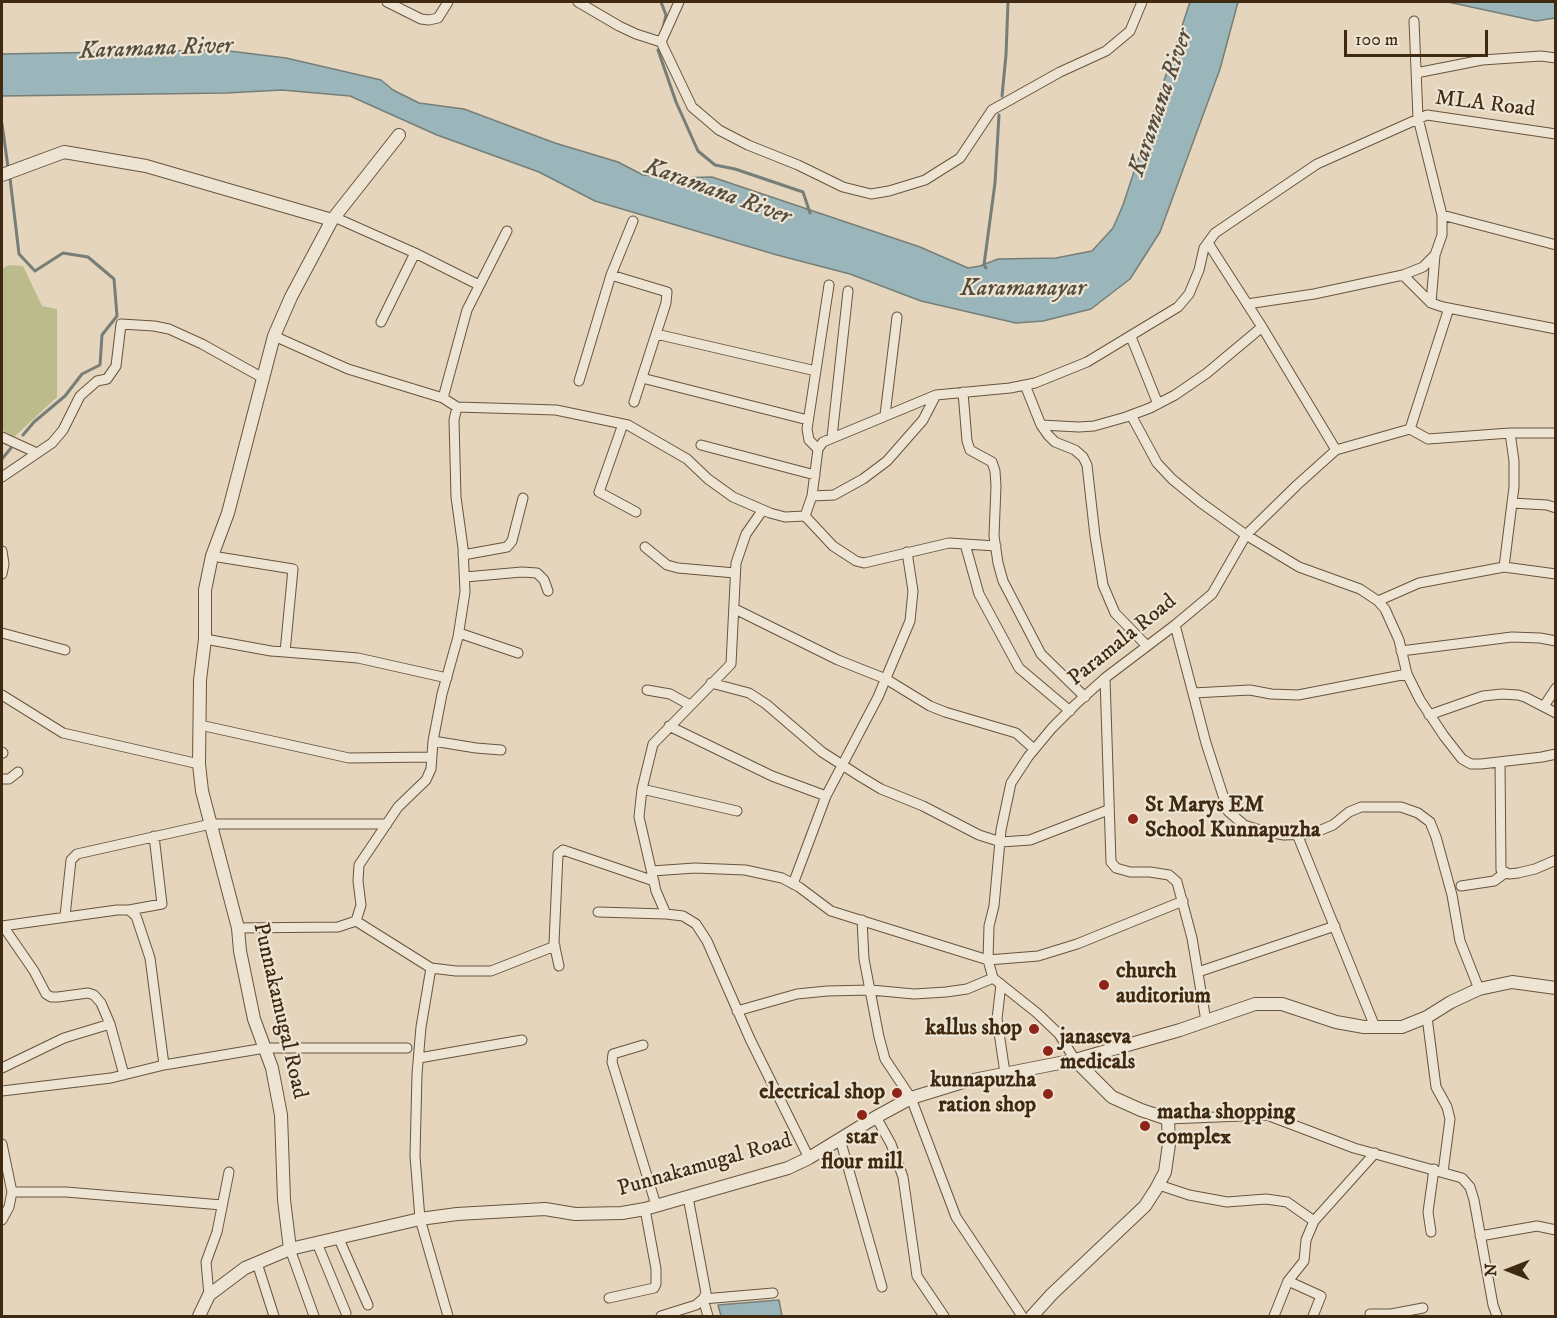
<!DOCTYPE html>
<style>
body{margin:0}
#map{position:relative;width:1557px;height:1318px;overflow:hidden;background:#e4d5bc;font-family:"IM FELL DW Pica",serif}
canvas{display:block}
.frame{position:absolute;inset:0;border:3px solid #402911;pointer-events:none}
.north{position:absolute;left:1479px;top:1240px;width:60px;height:60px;-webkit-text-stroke:4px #ede4d3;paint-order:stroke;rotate:270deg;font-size:16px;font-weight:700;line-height:24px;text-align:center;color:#402911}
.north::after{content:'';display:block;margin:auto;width:21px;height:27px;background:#402911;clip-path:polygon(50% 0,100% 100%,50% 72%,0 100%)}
.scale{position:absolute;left:1344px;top:30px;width:144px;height:27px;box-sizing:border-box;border:3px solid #402911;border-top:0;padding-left:8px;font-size:18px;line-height:21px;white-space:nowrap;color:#402911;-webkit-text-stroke:4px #ede4d3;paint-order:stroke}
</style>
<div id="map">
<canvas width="1557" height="1318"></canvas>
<div class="frame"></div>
<div class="north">N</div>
<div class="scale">100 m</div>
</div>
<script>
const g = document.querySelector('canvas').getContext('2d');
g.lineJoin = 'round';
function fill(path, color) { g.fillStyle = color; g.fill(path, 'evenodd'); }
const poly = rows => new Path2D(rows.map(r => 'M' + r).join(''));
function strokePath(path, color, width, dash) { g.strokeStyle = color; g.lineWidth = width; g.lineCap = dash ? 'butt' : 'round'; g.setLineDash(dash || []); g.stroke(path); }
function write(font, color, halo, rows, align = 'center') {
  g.font = font + ' "IM FELL DW Pica",serif'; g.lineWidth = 4.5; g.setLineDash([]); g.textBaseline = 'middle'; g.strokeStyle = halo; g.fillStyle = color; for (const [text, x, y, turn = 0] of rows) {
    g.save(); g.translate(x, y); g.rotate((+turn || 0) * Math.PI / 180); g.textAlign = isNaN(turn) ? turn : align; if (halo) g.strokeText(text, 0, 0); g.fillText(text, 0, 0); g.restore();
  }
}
fill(poly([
 [9,265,23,266,42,306,57,309,57,397,14,437,2,430,2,269]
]), '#bbbb8c');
const water = poly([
 [1190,2,1238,2,1220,69,1160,232,1130,279,1091,309,1043,321,1016,323,921,301,850,274,777,255,595,201,539,172,437,135,350,96,282,90,226,93,2,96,2,54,221,50,286,58,381,80,393,90,419,103,464,109,555,143,618,162,643,175,672,178,712,177,920,247,968,268,980,266,998,259,1056,258,1092,251,1113,228,1123,205,1190,2],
 [1448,2,1555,2,1555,18,1536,21,1448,2],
 [779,1300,782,1316,721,1316,718,1305,779,1300]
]);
fill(water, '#9ab6bb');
strokePath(water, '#767e77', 1.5);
strokePath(poly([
 [661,2,666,15,663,28],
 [658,50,676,102,698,151,715,165,735,169,803,192,810,213],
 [1002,96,1006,55,1008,2],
 [2,124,8,167],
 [10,178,19,254,35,271,63,253,88,257,114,279,117,316,102,335,100,365,82,374,65,396,34,422,23,435],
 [986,268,984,265,995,183,999,115],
 [2,459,11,448]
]), '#767e77', 3);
const minor = poly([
 [387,2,421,19,429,20,438,18,448,2],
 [578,2,619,26,636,34,661,42,692,107,719,130,748,145,798,165,843,187,871,194,889,191,925,180,960,158,992,110,1060,72,1106,51,1130,31,1142,2],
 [661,42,679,2],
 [1416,73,1482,60,1541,56,1556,58],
 [1442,215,1556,245],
 [334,217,415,253,381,322],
 [1208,243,1262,327,1336,450],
 [415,253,479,285],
 [611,275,667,292,666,303,634,402],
 [1403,275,1431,303,1443,307,1556,329],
 [1431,303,1435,255],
 [1247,304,1314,294,1403,275,1423,267,1435,255,1442,235,1442,215,1418,118,1414,21],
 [656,334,816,371],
 [274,336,348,369,443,398,457,407,556,410,628,425,687,459,708,479,733,497,770,513,785,517,805,516,812,496,818,449,823,442,936,395,1010,388,1035,383,1087,362,1178,307,1189,294,1199,270,1204,248,1215,233,1317,164,1427,115,1556,134],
 [1131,337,1158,404],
 [642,378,808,420],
 [579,381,611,275,633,221],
 [1025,385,1041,425,1048,435,1055,442,1075,450,1083,457,1087,465,1095,536,1103,585,1115,613,1147,646],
 [963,392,967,441,970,450,992,462,995,471,996,486,994,536,998,563,1003,581,1041,654,1085,697],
 [443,398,467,310,507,231],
 [885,415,897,317],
 [1131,415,1157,463,1172,479,1200,502,1246,535,1299,567,1360,589,1378,601,1385,609,1399,640,1407,674,1420,700,1444,736,1462,759,1471,764,1481,764,1542,757,1556,754],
 [623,424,599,492,636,512],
 [1041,425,1079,427,1094,426,1126,417,1150,408,1175,395,1207,373,1262,327],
 [1410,429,1428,439,1510,433,1556,433],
 [2,437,37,453],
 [832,437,848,291],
 [701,445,815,475],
 [818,449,809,440,807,429,829,285],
 [2,477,52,443,63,430,80,396,97,381,107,379,116,366,121,324,154,326,169,329,202,344,263,378],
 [812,496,834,495,863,479,887,461,923,420,936,395],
 [1512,503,1547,505,1556,508],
 [762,511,746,534,736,563,731,664,653,744,642,789,639,817,656,891,666,914,683,916,696,924,707,941,750,1039,809,1158],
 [805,516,833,546,856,561,864,563,949,543,996,546],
 [965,544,979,594,1019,668,1070,711],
 [645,547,667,565,678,568,735,573],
 [2,551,4,564,2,574],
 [463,555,507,547,512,541,523,498],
 [212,556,293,569,285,652,358,658,447,678],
 [1504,567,1514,487,1514,461,1510,433],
 [465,577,522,572,537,573,544,580,548,591],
 [1378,601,1419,583,1504,567,1556,574],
 [735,609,838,660,886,679,930,706,945,712,1016,733,1034,749],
 [1175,625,1206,743,1228,811,1244,825,1263,831,1284,835,1305,834,1321,830,1333,825,1349,812,1361,807,1401,807,1418,813,1430,822,1436,837,1452,895,1460,941,1479,989],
 [2,633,65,650],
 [459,633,518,653],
 [205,639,271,651,285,652],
 [1401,651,1512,637,1540,638,1556,641],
 [1105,678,1111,862,1116,868,1130,872,1150,872,1169,875,1177,882,1192,938,1206,1021],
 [711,683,749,693,766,704,822,752,861,777,881,789,923,806,979,835,1001,842,1030,840,1108,810],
 [647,690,670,694,690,705],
 [1193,693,1250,690,1271,694,1298,695,1407,674],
 [2,695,63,733,199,764],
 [1544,706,1556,688],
 [1429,715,1483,696,1502,694,1518,695,1525,697,1556,713],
 [200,725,349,758,432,757],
 [669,726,772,776,826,796],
 [433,741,476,748,501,750],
 [2,752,3,753],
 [1500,762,1501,870,1509,874,1518,873,1535,869,1556,860],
 [2,779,9,779,18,772],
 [642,789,737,811],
 [1297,834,1375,1027],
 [652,871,695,868,745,870,782,878,799,887,831,911,988,960,1038,956,1077,944,1183,901],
 [793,884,826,796,878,697,910,621,913,591,907,552],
 [1461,886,1494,881,1505,873],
 [129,910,162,904,154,836],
 [598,912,666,914],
 [65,916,71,860,77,854,211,824,387,824],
 [862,920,864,959,879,1037,885,1059,911,1098,956,1217,1022,1316],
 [356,921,431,968,456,971,491,971,555,946],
 [2,926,117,910,129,910,136,916,150,958,164,1065],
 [3,926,34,971,46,994,51,997,58,997,88,993,94,995,101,1003,110,1024,124,1075],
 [238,928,338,927,356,921,361,905,358,881,359,865,398,807,426,780,431,769,433,741,442,694,458,637,465,592,463,548,456,497,454,420,457,407],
 [559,966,554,943,558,854,563,850,654,881],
 [431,968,421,1027,417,1074,415,1156,420,1219,448,1316],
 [1198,972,1335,926],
 [1001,984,997,1019,1005,1073],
 [737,1011,797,994,827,991,871,990,914,994,946,992,967,989,993,978],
 [1427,1017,1436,1087,1447,1107,1450,1119,1443,1172],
 [643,1045,613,1054,612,1062,656,1205],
 [419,1058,522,1040],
 [1075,1060,1059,1034,1037,1013,993,978,988,960,989,926,994,906,1001,830,1011,783,1028,757,1052,728,1076,704,1105,678,1175,625,1212,594,1246,535,1297,485,1336,450,1410,429,1449,308],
 [2,1068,64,1038,110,1024],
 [2,1091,111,1078,164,1065,265,1048,407,1048],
 [876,1117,891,1144,903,1177,917,1276,944,1316],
 [1168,1119,1267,1115,1354,1148,1462,1178,1470,1187,1474,1200,1493,1305,1497,1316],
 [840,1139,882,1287],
 [2,1144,12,1192,9,1207,2,1220],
 [1159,1185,1189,1195,1227,1202,1266,1199,1287,1202,1314,1221],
 [12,1192,66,1192,222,1205],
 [1431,1232,1428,1212,1434,1169],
 [1480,1236,1537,1226,1556,1230],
 [339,1239,368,1305],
 [317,1243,346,1313],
 [290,1249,314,1316],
 [257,1263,274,1316],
 [1288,1281,1321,1296,1313,1316],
 [209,1295,206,1262,217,1232,229,1172],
 [609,1298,654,1288,656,1284,656,1269,645,1209],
 [1370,1314,1391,1314,1423,1308],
 [661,1316,696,1305,703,1299,706,1293,688,1197],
 [708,1316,703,1299,773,1293],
 [1274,1316,1288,1281,1304,1261,1306,1240,1314,1221,1375,1153]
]);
const tertiary = poly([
 [2,175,64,152,146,166,332,220],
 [1075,1060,1180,1030,1255,1004,1282,1004,1336,1022,1364,1027,1402,1027,1427,1017,1451,1002,1479,989,1512,982,1556,988],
 [290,1249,284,1200,281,1115,272,1068,254,1019,240,951,238,928,202,791,199,764,200,680,205,639,205,590,212,556,228,513,274,336,291,297,332,220,399,135],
 [199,1316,209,1295,245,1268,290,1249,420,1219,457,1214,545,1209,575,1214,622,1213,645,1209,788,1168,809,1158,876,1117,911,1098,963,1082,1075,1060,1112,1097,1141,1110,1168,1119,1169,1144,1165,1172,1156,1189,1145,1206,1052,1294,1032,1316]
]);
strokePath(minor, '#69543c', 11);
strokePath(tertiary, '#69543c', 14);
strokePath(minor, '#ede4d3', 9);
strokePath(tertiary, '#ede4d3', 12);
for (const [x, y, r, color] of [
 [1133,819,6,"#8f2418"],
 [1104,985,6,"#8f2418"],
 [1034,1029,6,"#8f2418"],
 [1048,1051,6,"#8f2418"],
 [897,1093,6,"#8f2418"],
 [1048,1094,6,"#8f2418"],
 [862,1115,6,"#8f2418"],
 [1145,1126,6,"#8f2418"]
]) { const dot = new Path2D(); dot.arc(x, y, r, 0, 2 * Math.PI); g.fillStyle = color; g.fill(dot); strokePath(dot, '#ede4d3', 2); }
write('22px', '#402911', '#ede4d3', [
 ["MLA Road",1485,105,7],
 ["Paramala Road",1123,641,-39],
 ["Punnakamugal Road",279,1011,77],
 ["Punnakamugal Road",705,1166,-16]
]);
write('bold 22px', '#402911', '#ede4d3', [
 ["St Marys EM",1145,806],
 ["School Kunnapuzha",1145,831],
 ["church",1116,972],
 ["auditorium",1116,997],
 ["kallus shop",1022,1029,"right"],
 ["janaseva",1060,1038],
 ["medicals",1060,1063],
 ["kunnapuzha",1036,1081,"right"],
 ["ration shop",1036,1106,"right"],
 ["electrical shop",885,1093,"right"],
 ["matha shopping",1157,1113],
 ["complex",1157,1138],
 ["star",862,1138,"center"],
 ["flour mill",862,1163,"center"]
], 'left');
write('italic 24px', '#564c3c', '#ede4d3', [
 ["Karamana River",156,50,-2],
 ["Karamana River",1162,103,-71],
 ["Karamana River",717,193,20],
 ["Karamanayar",1023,290]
]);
</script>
